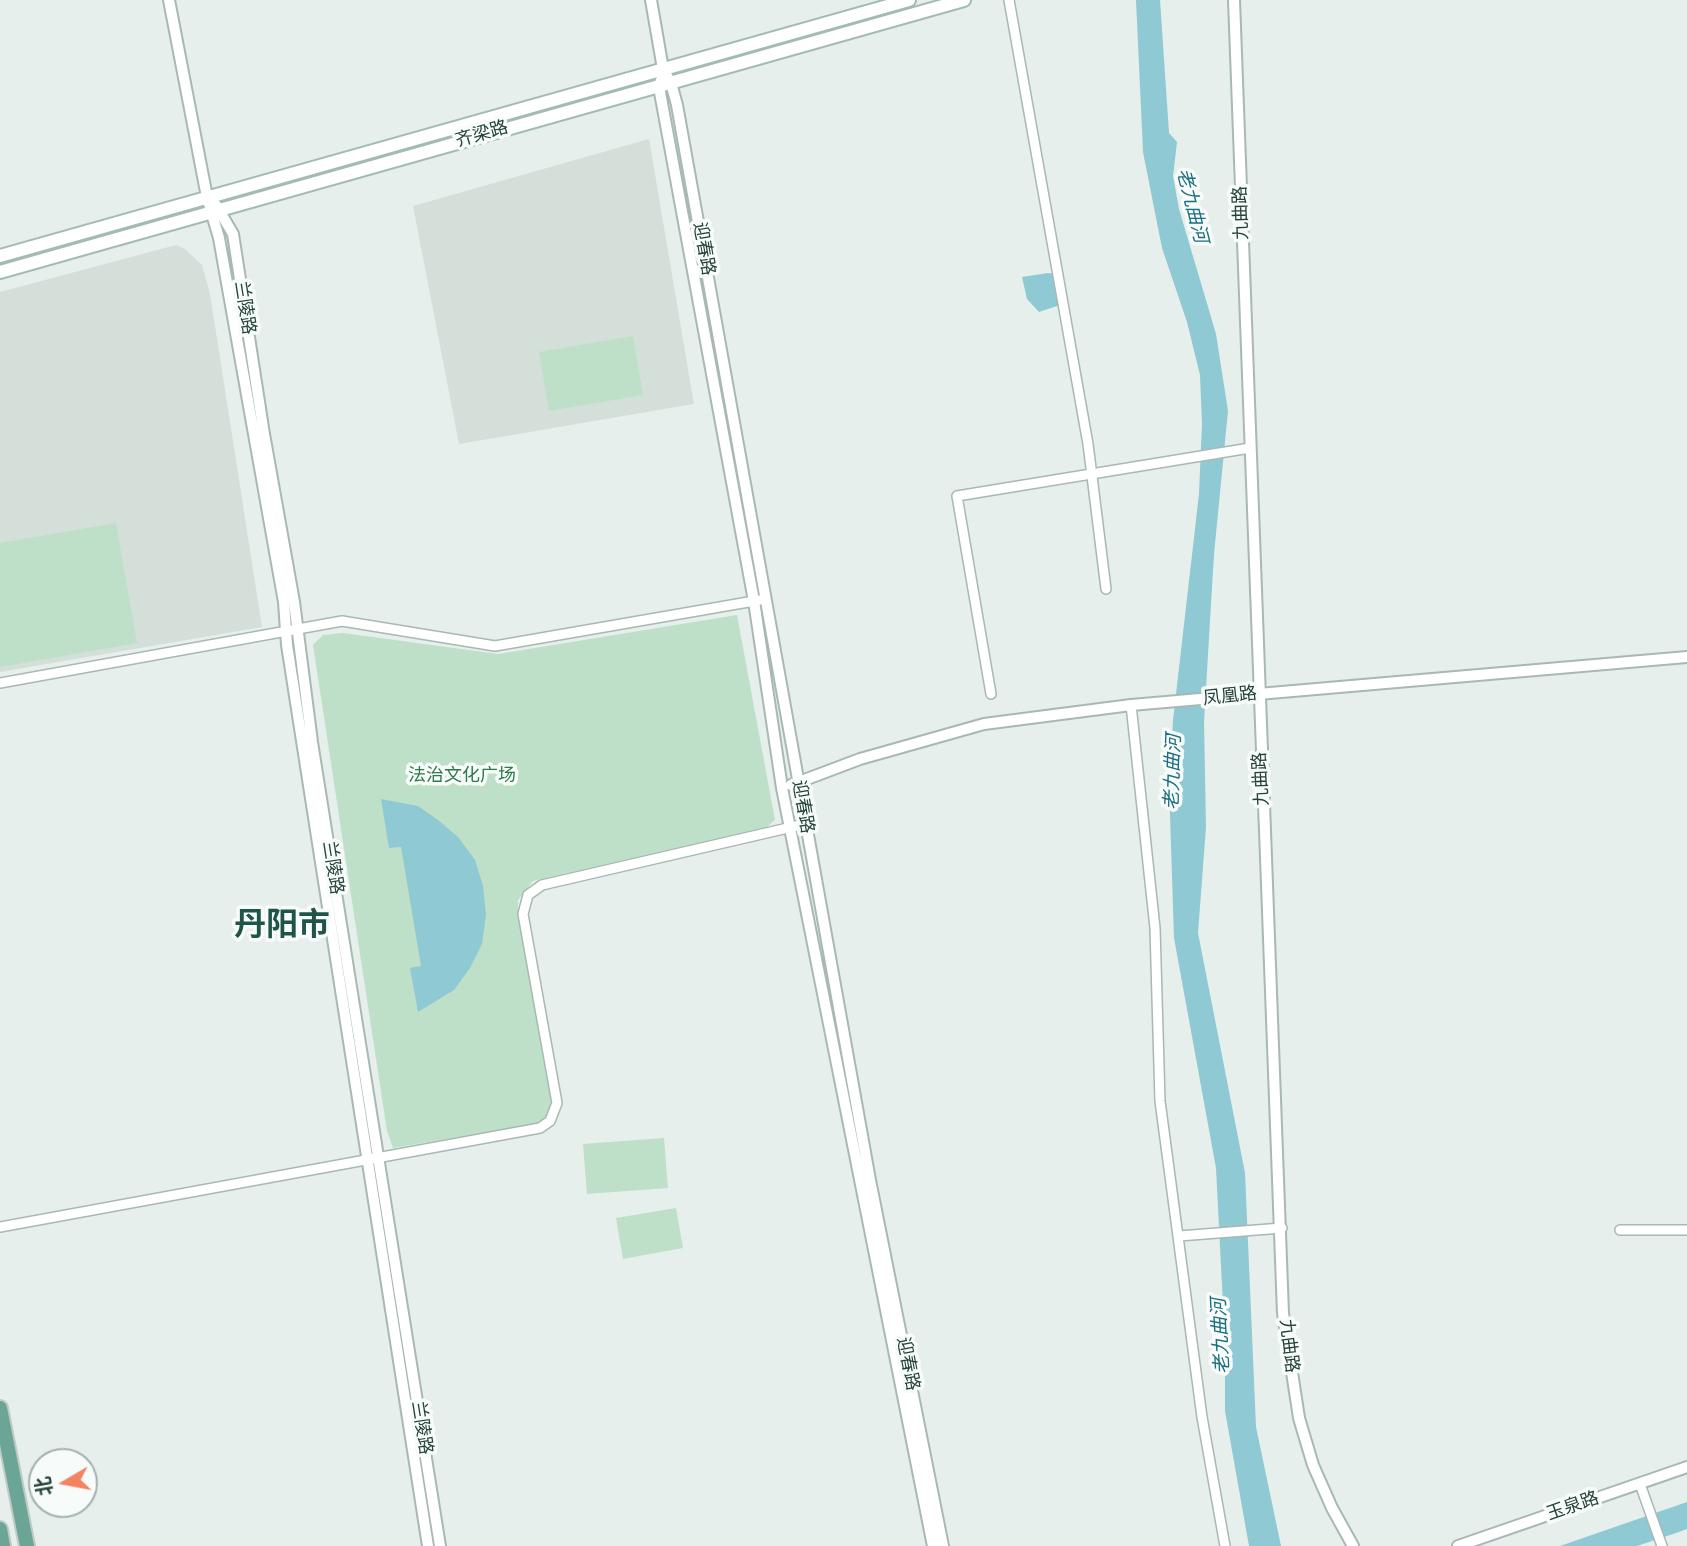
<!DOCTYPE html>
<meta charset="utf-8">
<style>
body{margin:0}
#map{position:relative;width:1687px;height:1546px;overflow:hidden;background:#e6efeb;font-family:"Nunito Sans","Noto Sans SC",sans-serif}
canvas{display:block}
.north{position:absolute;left:28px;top:1448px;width:70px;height:70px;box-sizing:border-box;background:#f7fbf9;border:2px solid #a3b1ad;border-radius:50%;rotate:260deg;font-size:19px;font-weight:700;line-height:28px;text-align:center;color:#24423a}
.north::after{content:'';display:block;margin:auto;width:24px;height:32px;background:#f4845f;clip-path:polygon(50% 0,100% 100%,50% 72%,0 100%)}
</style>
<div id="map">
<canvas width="1687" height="1546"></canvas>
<div class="north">北</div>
</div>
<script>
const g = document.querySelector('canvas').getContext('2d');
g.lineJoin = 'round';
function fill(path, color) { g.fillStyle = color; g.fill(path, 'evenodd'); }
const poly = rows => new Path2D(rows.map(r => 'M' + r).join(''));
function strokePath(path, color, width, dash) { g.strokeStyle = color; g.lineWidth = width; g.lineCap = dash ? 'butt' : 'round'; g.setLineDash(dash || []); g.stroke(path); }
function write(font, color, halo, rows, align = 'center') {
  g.font = font + ' "Nunito Sans","Noto Sans SC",sans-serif'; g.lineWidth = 7; g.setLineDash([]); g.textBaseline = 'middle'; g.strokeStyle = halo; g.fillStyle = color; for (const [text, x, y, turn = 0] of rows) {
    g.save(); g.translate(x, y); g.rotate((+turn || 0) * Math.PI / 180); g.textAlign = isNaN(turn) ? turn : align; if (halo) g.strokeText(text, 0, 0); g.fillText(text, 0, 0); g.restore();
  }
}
fill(poly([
 [649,139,694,404,459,444,413,206],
 [176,245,185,249,202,265,210,294,262,627,0,672,0,292]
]), '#d4dfda');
fill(poly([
 [633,336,643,395,549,411,539,352],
 [116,523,137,643,0,667,0,543],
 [737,615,775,820,767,827,533,881,518,900,518,915,551,1102,547,1115,540,1123,393,1148,387,1131,313,645,323,635,343,633,498,654],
 [664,1138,668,1188,587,1194,583,1144],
 [676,1208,683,1248,623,1259,616,1218]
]), '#bfe0c8');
fill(poly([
 [1136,0,1160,0,1169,133,1177,142,1173,176,1179,209,1216,334,1228,411,1214,554,1204,722,1206,827,1198,933,1245,1173,1256,1427,1281,1546,1249,1546,1225,1411,1225,1344,1216,1168,1174,938,1169,784,1173,720,1199,494,1202,424,1200,375,1187,322,1162,248,1143,152],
 [1048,273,1054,274,1060,305,1039,312,1027,299,1022,277],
 [381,799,418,806,438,820,458,837,475,860,483,886,486,915,482,944,470,968,454,990,418,1012,410,968,421,966,401,847,389,848],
 [1687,1502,1687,1529,1676,1533,1637,1546,1560,1546]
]), '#8ec9d4');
const minor = poly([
 [1009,0,1088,444,1106,589],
 [0,683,342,621,495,646,760,600],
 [991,694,957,496,1250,448],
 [1131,705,1155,928,1160,1101,1202,1417,1225,1546],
 [0,1227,540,1128,550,1121,557,1103,523,914,528,895,542,885,805,824],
 [1620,1230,1687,1230],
 [1179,1236,1282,1228],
 [1640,1484,1662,1546]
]);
const tertiary = poly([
 [169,0,207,197,219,238,284,602,287,645,428,1546],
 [651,0,663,69,671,83,677,105,870,1180,943,1546],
 [1234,0,1283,1313,1299,1418,1313,1465,1332,1508,1353,1546],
 [661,80,659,87,754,601,782,788,933,1546],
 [216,205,233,234,264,434,294,602,312,742,440,1546],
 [791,785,860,759,984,724,1131,705,1687,657],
 [1458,1546,1687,1467]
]);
const secondary = poly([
 [0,256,909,0],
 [0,272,964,0]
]);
const primary = poly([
 [0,1408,27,1546],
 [0,1529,3,1546]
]);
strokePath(minor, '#a8b8b2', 12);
strokePath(tertiary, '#a8b8b2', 14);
strokePath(secondary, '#a4bbb3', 16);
strokePath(primary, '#c2cac8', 18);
strokePath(minor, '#fff', 9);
strokePath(tertiary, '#fff', 10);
strokePath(secondary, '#fff', 12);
strokePath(primary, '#6aa596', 14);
write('18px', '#24423a', '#f7fbf9', [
 ["齐梁路",482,135,-16],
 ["九曲路",1242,213,-92],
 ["迎春路",703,249,80],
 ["兰陵路",244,308,81],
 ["凤凰路",1230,697,-6],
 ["九曲路",1262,779,-93],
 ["迎春路",802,807,80],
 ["兰陵路",332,868,81],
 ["九曲路",1288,1346,83],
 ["迎春路",907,1364,79],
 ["兰陵路",421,1428,81],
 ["玉泉路",1573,1507,-19]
]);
write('18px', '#2d7a4b', '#f7fbf9', [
 ["法治文化广场",462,777]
]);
write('italic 19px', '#1c6f80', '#f7fbf9', [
 ["老九曲河",1191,206,76],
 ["老九曲河",1174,772,-88],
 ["老九曲河",1222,1336,-93]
]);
write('bold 32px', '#1f5548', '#f7fbf9', [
 ["丹阳市",282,927]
]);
</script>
